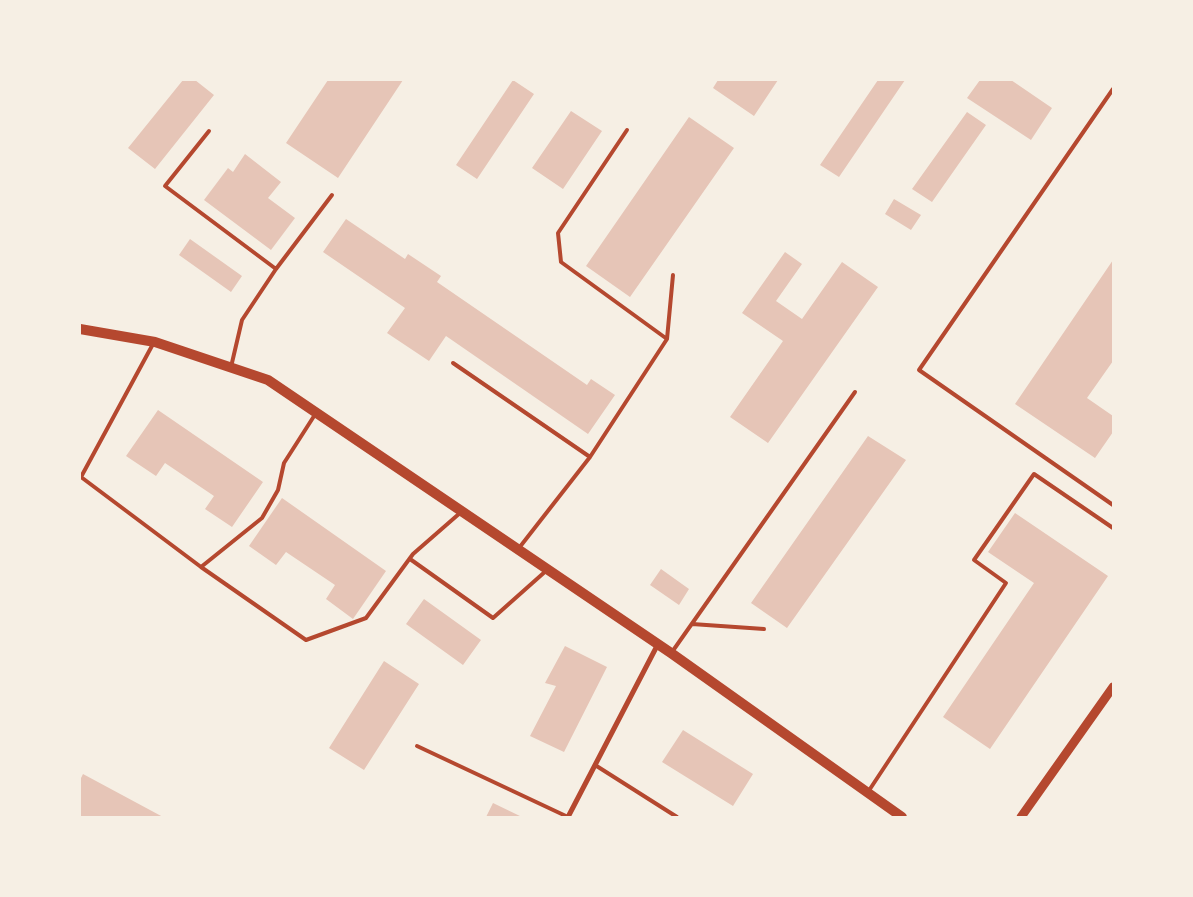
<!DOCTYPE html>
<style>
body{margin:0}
#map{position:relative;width:1193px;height:897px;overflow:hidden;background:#f6efe4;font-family:Helvetica,sans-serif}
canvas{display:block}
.frame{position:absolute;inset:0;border:81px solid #f6efe4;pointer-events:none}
</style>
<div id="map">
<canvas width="1193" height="897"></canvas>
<div class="frame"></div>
</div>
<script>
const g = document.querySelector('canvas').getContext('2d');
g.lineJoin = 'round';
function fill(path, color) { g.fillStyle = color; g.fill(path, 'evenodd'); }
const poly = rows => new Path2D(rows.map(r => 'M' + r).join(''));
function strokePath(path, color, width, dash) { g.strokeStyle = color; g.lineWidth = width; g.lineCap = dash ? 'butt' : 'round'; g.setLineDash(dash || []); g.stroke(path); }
fill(poly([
 [183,80,195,80,214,95,155,169,128,148],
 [328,80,403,80,338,178,286,143],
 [513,80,534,94,477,179,456,165],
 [718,80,778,80,754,116,713,88],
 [878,80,905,80,839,177,820,165],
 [980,80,1011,80,1052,108,1031,140,967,98],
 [571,111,602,131,563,189,532,168],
 [967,112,986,125,932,202,912,189],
 [689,117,734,148,630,297,586,266],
 [245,154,281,182,268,198,295,218,271,250,204,200,228,168,233,172],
 [894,199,921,215,911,230,885,214],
 [346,219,405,259,408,254,441,276,437,282,587,385,591,379,615,395,588,434,446,336,429,361,387,333,405,308,323,252],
 [190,239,242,276,231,292,179,255],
 [785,252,802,264,776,301,802,319,842,262,878,287,768,443,730,417,783,341,742,313],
 [1113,260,1113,361,1087,398,1113,416,1113,432,1095,458,1015,404],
 [158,410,263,482,232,527,205,509,214,496,165,463,156,476,126,456],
 [868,436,906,460,787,628,751,603],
 [282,498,386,571,353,619,326,599,335,585,286,552,276,565,249,546],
 [1015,513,1108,576,990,749,943,717,1034,583,988,552],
 [661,569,689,589,679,605,650,585],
 [424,599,481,640,463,665,406,624],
 [565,646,607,667,564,752,530,736,556,686,545,683],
 [384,661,419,684,364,770,329,748],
 [683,730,753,774,733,806,662,762],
 [83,774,163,817,80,817,80,780],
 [493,803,522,817,486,817]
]), '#e6c5b7');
strokePath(poly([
 [1113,89,919,370,1113,505],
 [627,130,558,233,561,262,667,339],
 [209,131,165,186,276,269,242,320,231,367],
 [276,269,332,195],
 [153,344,81,477,201,567,306,640,366,618,413,554,460,513],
 [453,363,590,457],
 [519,548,590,457,667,339,673,275],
 [410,559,493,618,547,570],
 [201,567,262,518,278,490,284,463,316,413],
 [692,624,764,629],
 [672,652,855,392],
 [417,746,568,817],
 [595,765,677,817],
 [868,792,1006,583,974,560,1034,474,1113,528]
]), '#b5482f', 4);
strokePath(poly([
 [568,817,658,644]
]), '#b5482f', 5);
strokePath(poly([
 [1021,817,1113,687]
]), '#b5482f', 9);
strokePath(poly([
 [80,329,155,342,268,380,671,653,902,817]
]), '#b5482f', 10);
</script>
